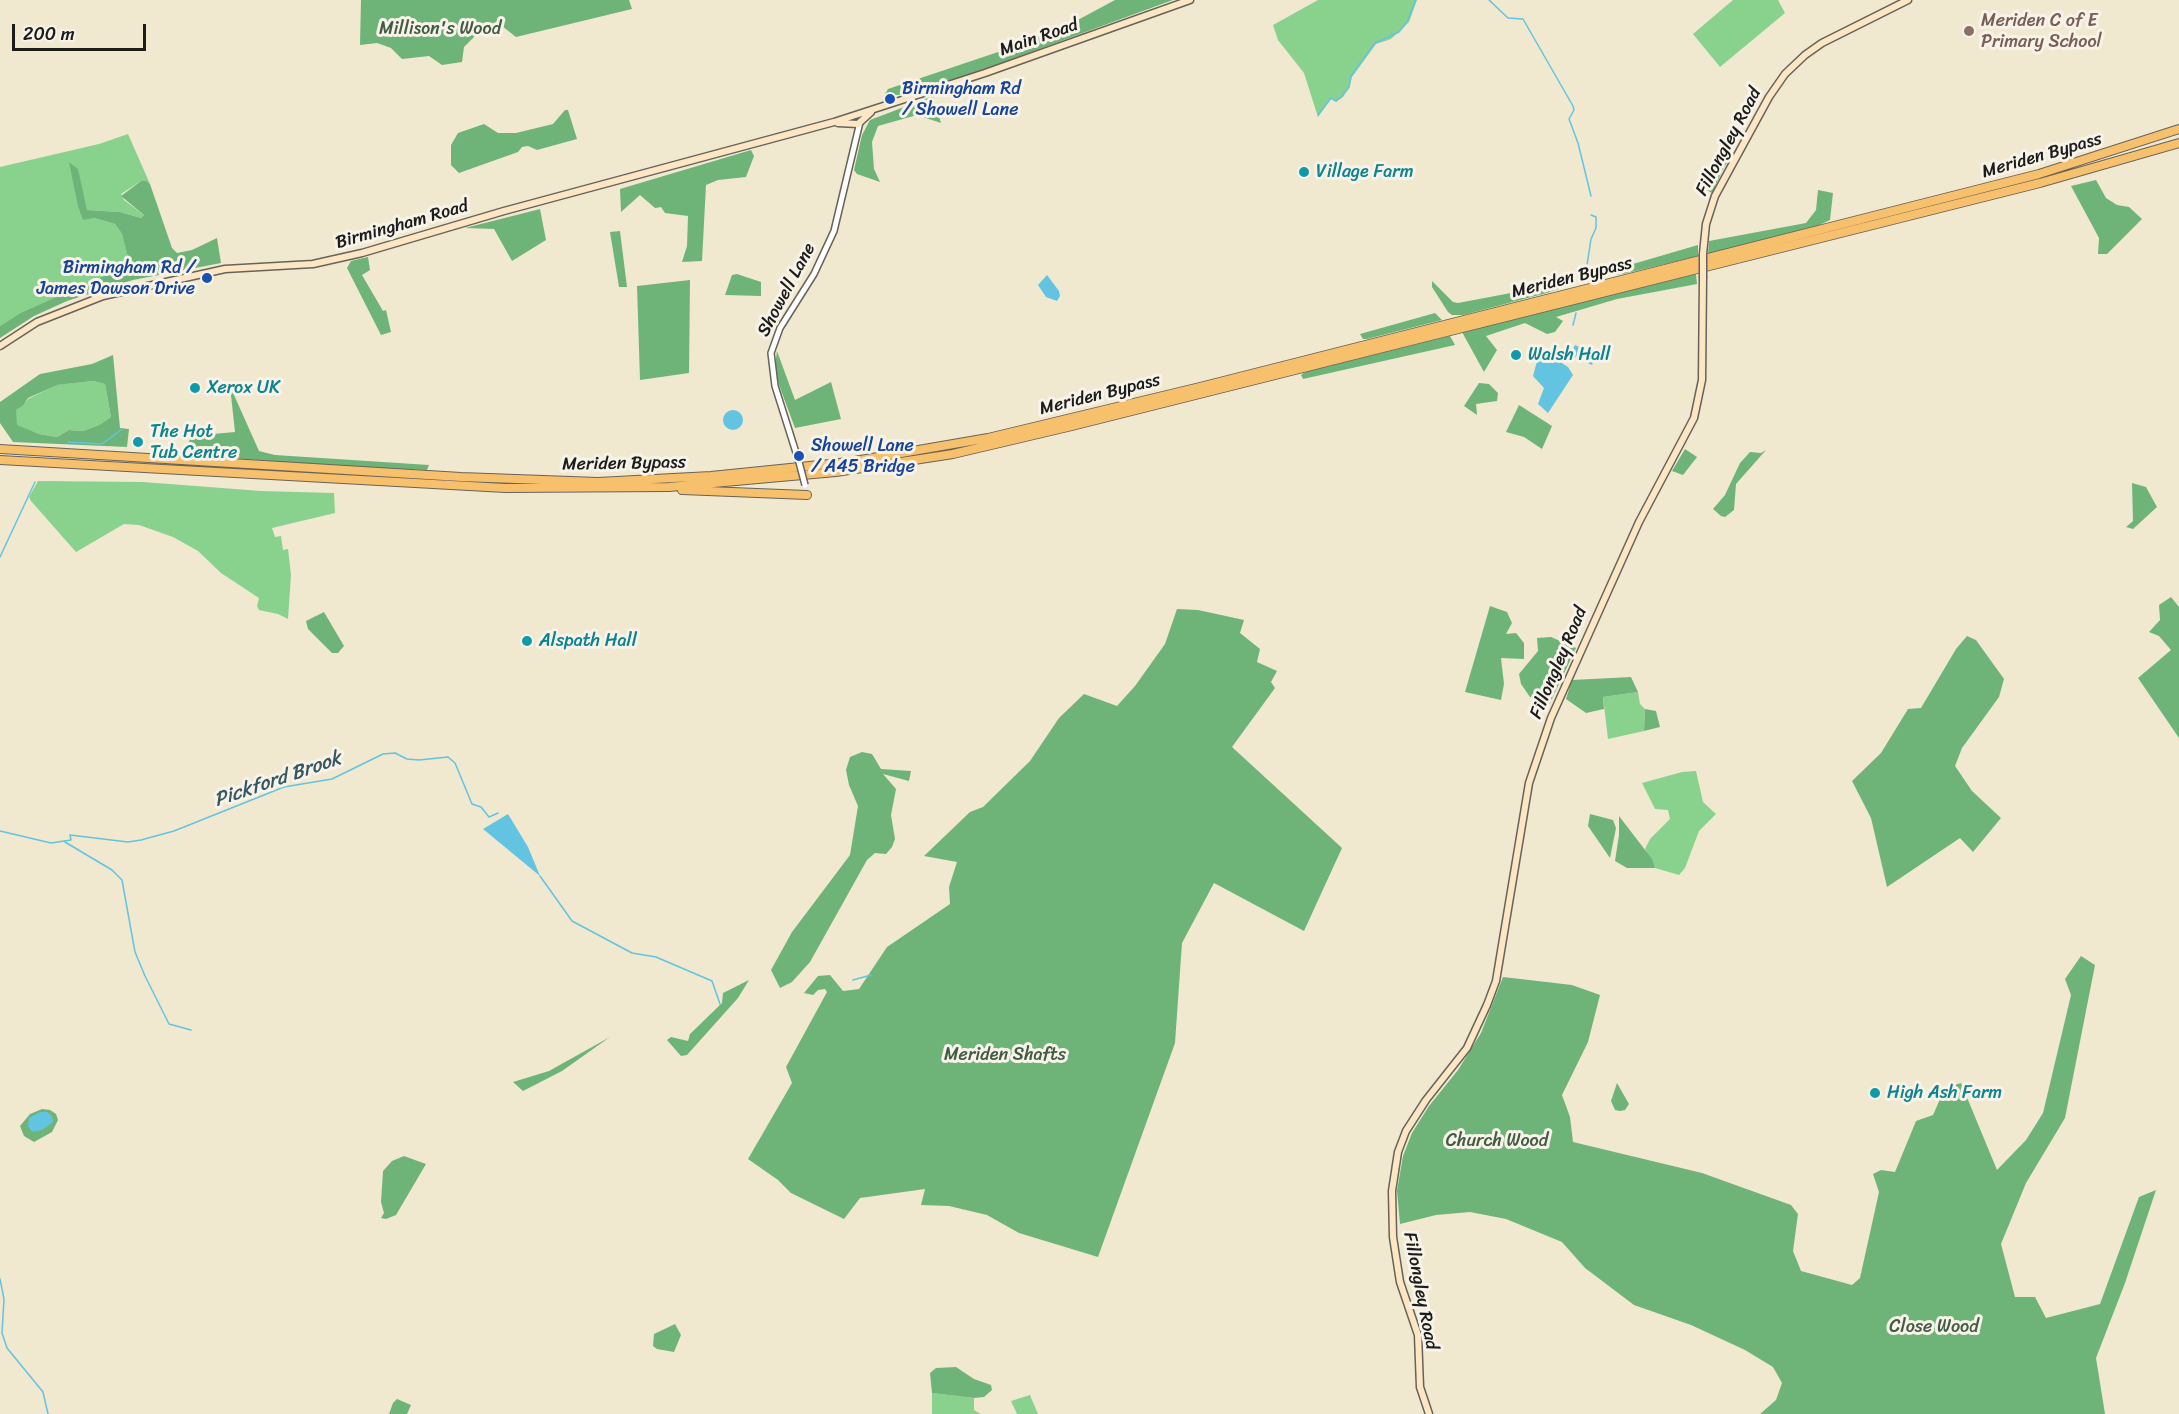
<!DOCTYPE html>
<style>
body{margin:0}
#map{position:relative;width:2179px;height:1414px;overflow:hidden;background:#f1e8d0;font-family:Sriracha,sans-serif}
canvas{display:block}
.scale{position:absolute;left:12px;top:24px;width:134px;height:27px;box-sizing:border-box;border:3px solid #1c1c1c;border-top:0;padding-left:8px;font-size:18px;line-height:21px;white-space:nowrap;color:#1c1c1c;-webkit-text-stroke:4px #f7f3e8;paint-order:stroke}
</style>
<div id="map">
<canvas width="2179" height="1414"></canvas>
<div class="scale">200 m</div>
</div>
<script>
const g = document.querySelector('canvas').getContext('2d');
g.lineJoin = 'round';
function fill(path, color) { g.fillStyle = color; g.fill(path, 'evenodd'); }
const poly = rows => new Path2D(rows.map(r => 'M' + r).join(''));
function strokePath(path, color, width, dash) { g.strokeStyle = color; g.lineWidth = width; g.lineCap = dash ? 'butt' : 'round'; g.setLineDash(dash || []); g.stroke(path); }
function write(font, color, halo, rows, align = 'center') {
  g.font = font + ' Sriracha,sans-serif'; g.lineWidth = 6; g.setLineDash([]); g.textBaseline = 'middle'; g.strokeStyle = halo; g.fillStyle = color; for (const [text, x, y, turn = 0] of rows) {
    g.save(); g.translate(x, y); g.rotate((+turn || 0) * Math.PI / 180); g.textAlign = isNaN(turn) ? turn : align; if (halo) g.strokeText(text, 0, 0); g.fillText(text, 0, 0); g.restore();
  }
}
fill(poly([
 [1318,0,1417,0,1409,22,1391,39,1376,44,1352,77,1349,88,1343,97,1336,102,1331,99,1318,117,1304,73,1278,40,1273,25],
 [1733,0,1778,0,1785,13,1720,67,1693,34],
 [128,134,150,184,141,181,121,194,124,200,144,215,141,218,120,212,86,210,70,162,78,207,83,219,94,218,115,224,122,234,131,266,20,313,0,326,0,167,99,144],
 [93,381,105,384,111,417,99,425,83,431,69,430,57,437,39,434,17,426,15,418,16,410,23,406,28,399,56,385],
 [38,481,143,482,261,491,334,493,335,513,272,528,275,537,281,536,283,550,288,549,291,575,288,619,278,614,259,610,257,606,259,598,221,573,198,551,173,537,139,525,124,524,76,552,31,501,29,497],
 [1638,692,1640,704,1645,709,1644,731,1608,739,1603,697],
 [1696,771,1703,802,1716,814,1699,831,1685,868,1679,875,1655,868,1645,849,1650,839,1670,819,1668,810,1655,809,1642,783,1682,772],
 [932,1393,974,1398,974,1410,981,1414,932,1414],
 [1030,1395,1038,1414,1017,1414,1011,1401]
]), '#89d28d');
fill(poly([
 [361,0,629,0,632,9,516,37,502,26,478,33,464,47,462,62,442,65,429,56,402,59,391,48,377,43,360,45],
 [1115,0,1173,0,968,75,908,94,884,96,888,89,1013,47,1074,22],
 [933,96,941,123,917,115,878,126,872,142,874,169,880,182,857,174,854,170,862,135,870,120],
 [565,110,568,110,577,139,537,150,528,146,522,147,518,152,459,173,451,165,451,145,458,133,484,124,498,133,516,133,553,124],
 [751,150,754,156,746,177,718,180,706,185,702,261,682,262,687,246,688,216,665,213,661,207,655,208,640,195,621,212,620,189],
 [1735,151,1723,169,1712,193,1707,190,1712,172],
 [69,162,78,169,87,210,120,212,141,218,144,215,121,196,141,181,146,181,150,184,172,248,177,253,192,250,217,238,221,263,133,280,67,301,34,316,0,338,0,326,20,313,130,265,122,234,115,224,94,218,83,220,78,207],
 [2096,180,2106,198,2117,205,2129,207,2142,219,2107,254,2098,254,2099,238,2071,186],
 [1818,190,1833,193,1830,220,1817,226,1708,254,1709,241,1806,223,1816,210],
 [540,209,546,240,512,261,494,229,465,228],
 [620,231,627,287,619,287,610,232],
 [1698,245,1698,256,1623,274,1612,275,1609,271],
 [368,257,370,270,362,275,383,311,386,310,391,332,381,335,347,268,351,261],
 [737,274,761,282,761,296,725,295,732,275],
 [1696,274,1697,284,1617,299,1556,317,1563,321,1555,332,1547,334,1525,323,1486,336,1497,350,1484,372,1462,332],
 [690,280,689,373,640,380,637,286],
 [1432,281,1453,302,1458,303,1564,283,1564,287,1547,293,1463,315,1452,315,1448,312,1432,287],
 [1435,313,1442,320,1367,339,1363,339,1360,334],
 [1450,336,1455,345,1303,379,1301,375,1305,372],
 [777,351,795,400,831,382,841,419,795,428,779,385,775,366],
 [113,355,120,428,129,429,127,447,13,442,0,423,0,402,40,374,92,364],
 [93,381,105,384,111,417,99,425,83,431,69,430,57,437,39,434,17,425,16,410,23,406,28,398,57,385],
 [1479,383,1489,384,1498,393,1497,401,1476,404,1477,415,1464,406],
 [230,386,259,451,275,455,429,465,427,470,323,465,192,455,188,445,191,436,235,432],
 [1519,405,1552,426,1542,449,1524,437,1506,432],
 [1685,449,1697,457,1683,475,1672,471],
 [1766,450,1736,484,1734,510,1725,517,1721,516,1713,509,1725,495,1740,463,1750,452,1761,453],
 [2132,483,2146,487,2157,507,2133,529,2126,527,2133,521],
 [2171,597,2179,607,2179,738,2138,678,2171,650,2159,636,2149,632,2160,620,2159,605],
 [1490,606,1507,612,1512,623,1506,634,1516,633,1524,643,1524,659,1501,658,1504,684,1501,700,1465,692],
 [1177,609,1198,610,1244,620,1240,633,1260,649,1257,662,1277,671,1271,682,1275,688,1232,747,1342,848,1304,931,1214,883,1182,943,1175,1043,1098,1257,1019,1233,987,1215,949,1206,921,1205,925,1189,860,1198,844,1219,791,1193,778,1180,748,1159,792,1083,786,1067,827,992,825,989,818,990,813,995,804,993,818,976,830,975,843,991,859,989,887,947,950,904,949,887,957,862,924,856,970,812,983,807,1030,761,1059,718,1084,694,1117,706,1135,686,1165,644],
 [324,612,344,646,338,653,332,653,308,629,306,621],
 [1967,636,1976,640,2004,679,1999,697,1962,748,1955,766,1972,791,2001,818,1973,852,1960,838,1887,887,1871,818,1852,781,1881,753,1908,709,1921,708,1956,649],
 [1551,637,1576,648,1549,705,1530,697,1521,684,1519,674,1538,651,1537,638],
 [1631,677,1638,692,1603,697,1604,709,1586,713,1566,699,1572,680],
 [1645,709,1656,711,1660,727,1644,731],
 [862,752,872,754,881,769,911,771,909,781,883,774,896,789,891,815,895,839,892,847,886,854,875,853,867,860,810,962,792,982,780,988,771,970,792,932,850,855,858,806,849,785,846,770,850,757],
 [1590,814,1613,820,1616,828,1610,858,1588,826],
 [1619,816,1652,859,1655,868,1627,868,1615,861,1619,835],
 [2081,956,2095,965,2065,1118,2026,1183,2001,1244,2015,1297,2035,1297,2046,1318,2100,1304,2139,1197,2156,1190,2125,1283,2096,1358,2105,1414,1760,1414,1776,1400,1782,1383,1773,1367,1745,1350,1691,1325,1634,1305,1585,1268,1562,1242,1506,1219,1470,1212,1436,1215,1400,1224,1397,1191,1403,1156,1412,1133,1429,1106,1458,1070,1481,1033,1503,977,1572,985,1600,995,1588,1042,1562,1095,1570,1117,1573,1142,1702,1173,1791,1205,1798,1214,1793,1251,1801,1271,1852,1285,1860,1278,1879,1192,1873,1174,1881,1170,1895,1172,1916,1121,1933,1115,1945,1088,1961,1083,1997,1170,2026,1140,2043,1113,2071,995,2065,979],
 [749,980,738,998,687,1055,681,1056,667,1040,671,1037,688,1041,690,1034,722,1003,723,993],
 [610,1037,562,1071,523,1091,513,1082,549,1071],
 [1617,1083,1629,1104,1625,1110,1620,1111,1615,1110,1611,1101],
 [42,1109,50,1110,56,1114,58,1120,52,1132,34,1142,24,1136,20,1126,30,1114],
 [404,1156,426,1164,396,1215,386,1219,381,1218,384,1213,381,1202,383,1171,392,1161],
 [675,1324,681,1335,674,1352,657,1349,653,1346,654,1334],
 [956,1367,974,1379,991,1385,992,1390,984,1397,974,1398,932,1393,930,1373,936,1368],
 [397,1399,411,1405,407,1414,389,1414,393,1403]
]), '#6eb478');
fill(poly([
 [1047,275,1059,291,1060,296,1057,301,1046,297,1038,285],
 [1575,345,1596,355,1592,365,1570,355],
 [1545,352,1568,367,1573,375,1548,413,1538,404,1544,388,1533,376,1539,354],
 '723 420a10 10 0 1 1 20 0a10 10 0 1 1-20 0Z',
 [508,814,528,847,540,876,483,829],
 [40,1112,47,1112,52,1116,53,1122,42,1130,33,1132,28,1127,29,1118]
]), '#62c4e0');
strokePath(poly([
 [1489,0,1508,18,1523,19,1573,106,1574,110,1569,119,1578,143,1591,196],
 [1318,115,1331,98,1336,101,1342,96,1349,87,1351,76,1375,43,1399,32,1407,22,1416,0],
 [1585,278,1591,239,1596,228,1596,217,1591,215],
 [1573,325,1576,313],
 [68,442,102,444,121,430],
 [0,557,35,482],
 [0,831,51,843,71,840,70,835,128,842,141,840,174,831,284,787,332,779,383,754,395,753,407,759,419,760,448,757,455,763,472,804,481,807,489,817,498,813],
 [65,842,112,870,122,880,135,952,145,976,169,1024,191,1030],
 [540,876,572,921,632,953,656,957,712,981,720,1004],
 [853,980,871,975],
 [0,1279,4,1299,2,1333,7,1348,43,1392,48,1414]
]), '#62c4e0', 1.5);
const tertiary = poly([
 [799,462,775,386,771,353,780,328,814,274,834,231,860,122]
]);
const secondary = poly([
 [838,123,858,124,871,112],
 [1703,254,1706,224,1715,196,1769,97,1785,74,1805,55,1822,43,1908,0],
 [0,346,37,322,103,296,225,269,313,264,362,253,504,211,834,122,985,73,1190,0],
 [1429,1414,1420,1387,1418,1335,1400,1282,1393,1237,1392,1191,1398,1152,1406,1131,1426,1100,1467,1048,1487,1005,1496,981,1529,783,1551,718,1639,522,1694,418,1702,380,1703,278]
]);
const trunk = poly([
 [0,449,461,477,598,482,711,476,849,462,988,438,1200,387,2039,174,2179,129],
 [0,460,505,488,669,487,836,472,953,454,1072,426,2040,183,2179,143],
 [682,490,807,495]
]);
strokePath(tertiary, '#67635b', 8);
strokePath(secondary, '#67635b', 9);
strokePath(trunk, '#67635b', 10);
strokePath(tertiary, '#fff', 5);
strokePath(secondary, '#fce6c4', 6);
strokePath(trunk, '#f7c06c', 8);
const tertiaryBridge = poly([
 [799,462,805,485]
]);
const secondaryBridge = poly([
 [1703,254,1703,278]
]);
strokePath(tertiaryBridge, '#67635b', 8, []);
strokePath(secondaryBridge, '#67635b', 9, []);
strokePath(tertiaryBridge, '#fff', 5);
strokePath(secondaryBridge, '#fce6c4', 6);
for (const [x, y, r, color] of [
 [1969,31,6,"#8d6e63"],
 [890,99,6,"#1a4fb4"],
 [1304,172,6,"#0f9aa8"],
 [207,278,6,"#1a4fb4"],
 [1516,355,6,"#0f9aa8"],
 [195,388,6,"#0f9aa8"],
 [138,442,6,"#0f9aa8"],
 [799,456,6,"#1a4fb4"],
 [527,641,6,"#0f9aa8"],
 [1875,1093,6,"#0f9aa8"]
]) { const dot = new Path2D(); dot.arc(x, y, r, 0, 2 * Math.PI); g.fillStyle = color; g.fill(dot); strokePath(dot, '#f7f3e8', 2); }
write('18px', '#785e54', '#f7f3e8', [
 ["Meriden C of E",1981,21],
 ["Primary School",1981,42]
], 'left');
write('18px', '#425c44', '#f7f3e8', [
 ["Millison's Wood",440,29],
 ["Meriden Shafts",1005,1055],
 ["Church Wood",1497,1141],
 ["Close Wood",1934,1327]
]);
write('18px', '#1c1c1c', '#f7f3e8', [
 ["Main Road",1039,38,-19],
 ["Fillongley Road",1729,142,-62],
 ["Meriden Bypass",2042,156,-16],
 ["Birmingham Road",402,225,-16],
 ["Meriden Bypass",1572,278,-14],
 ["Showell Lane",787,290,-62],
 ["Meriden Bypass",1100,395,-14],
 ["Meriden Bypass",624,464,-1],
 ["Fillongley Road",1559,663,-67],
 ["Fillongley Road",1420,1291,79]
]);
write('18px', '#164399', '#f7f3e8', [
 ["Birmingham Rd",902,89],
 ["/ Showell Lane",902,110],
 ["Birmingham Rd /",195,268,"right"],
 ["James Dawson Drive",195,289,"right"],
 ["Showell Lane",811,446],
 ["/ A45 Bridge",811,467]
], 'left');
write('18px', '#0d838f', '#f7f3e8', [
 ["Village Farm",1316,172],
 ["Walsh Hall",1528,355],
 ["Xerox UK",207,388],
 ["The Hot",150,432],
 ["Tub Centre",150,453],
 ["Alspath Hall",539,641],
 ["High Ash Farm",1887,1093]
], 'left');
write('italic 20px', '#345761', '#f7f3e8', [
 ["Pickford Brook",278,780,-19]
]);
</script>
